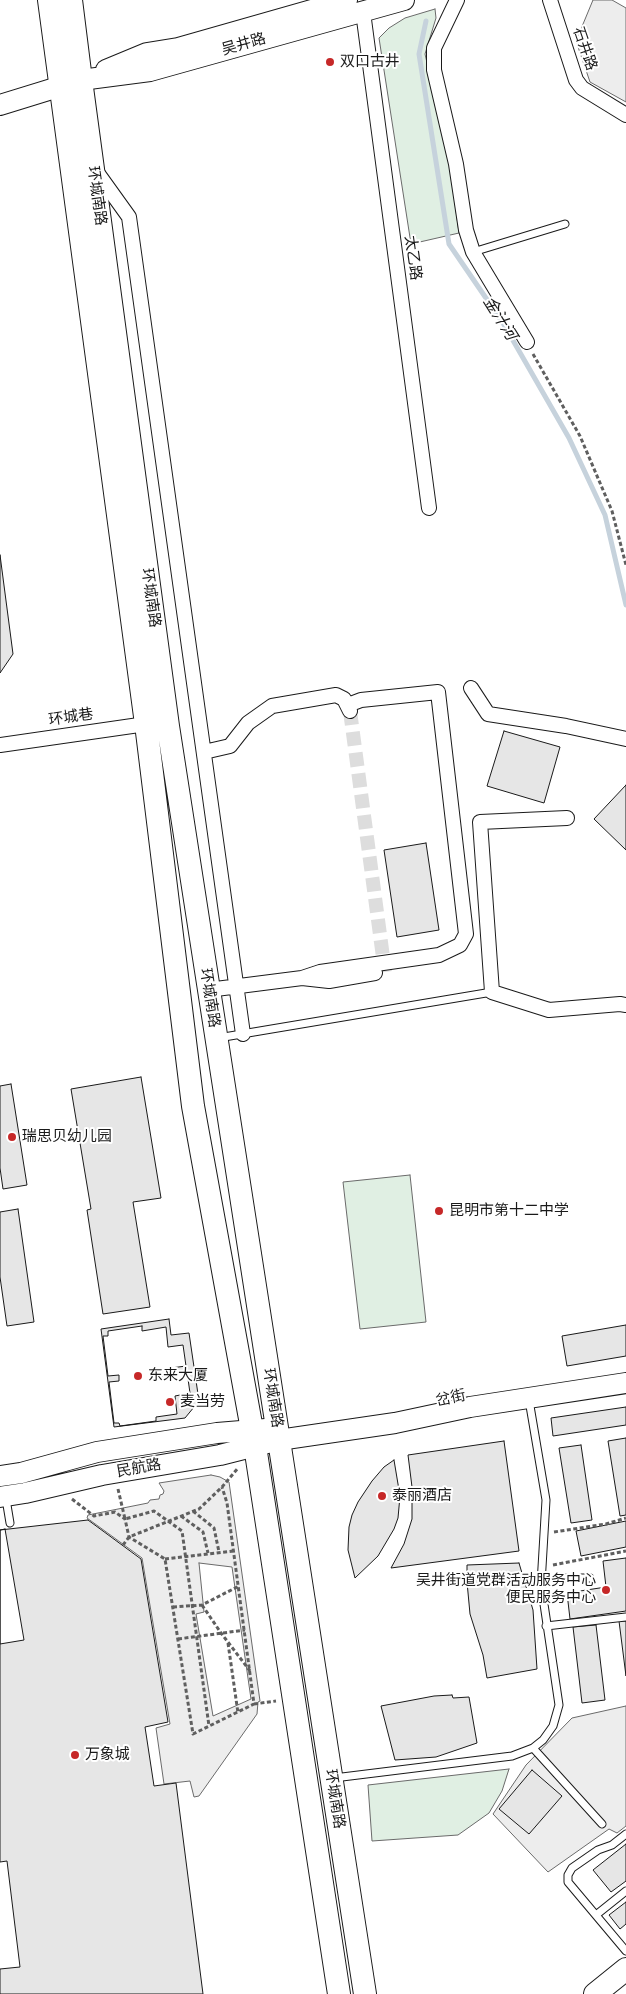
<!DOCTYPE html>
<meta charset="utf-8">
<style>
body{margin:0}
canvas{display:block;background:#fff}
</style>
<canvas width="626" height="1994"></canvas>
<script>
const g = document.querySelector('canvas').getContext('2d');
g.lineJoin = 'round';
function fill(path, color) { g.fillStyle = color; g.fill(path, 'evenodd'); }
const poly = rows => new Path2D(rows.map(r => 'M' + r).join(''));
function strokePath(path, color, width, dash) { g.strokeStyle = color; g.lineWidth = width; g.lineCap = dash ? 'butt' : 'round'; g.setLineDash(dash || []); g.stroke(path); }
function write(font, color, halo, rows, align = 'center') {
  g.font = font + ' Jost,"Noto Sans SC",sans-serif'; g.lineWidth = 4; g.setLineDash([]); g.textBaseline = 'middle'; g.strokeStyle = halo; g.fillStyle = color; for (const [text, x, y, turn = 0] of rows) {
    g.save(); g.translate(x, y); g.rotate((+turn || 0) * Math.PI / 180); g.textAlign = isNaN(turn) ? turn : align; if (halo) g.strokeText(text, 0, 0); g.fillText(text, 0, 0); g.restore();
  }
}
const green = poly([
 [435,9,436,18,425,54,450,165,459,233,411,244,379,38,389,28,405,18,435,9],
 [410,1175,426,1322,360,1329,343,1182,410,1175],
 [509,1769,502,1791,489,1813,458,1835,372,1841,368,1785,509,1769]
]);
fill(green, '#e0efe3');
strokePath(green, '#6a6a6a', 1);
const parking = poly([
 [593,0,612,0,626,8,626,102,590,82,576,41,593,0],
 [211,1475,220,1477,229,1482,260,1701,258,1702,257,1714,199,1796,194,1797,190,1781,164,1784,156,1728,170,1724,142,1558,87,1518,88,1515,148,1503,150,1500,159,1499,160,1495,163,1494,164,1491,159,1483,211,1475],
 [199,1563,232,1567,251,1699,213,1716,196,1614,204,1612,199,1563],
 [626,1706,626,1826,617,1833,609,1829,548,1872,493,1814,526,1765,572,1718,626,1706]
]);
fill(parking, '#ededed');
strokePath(parking, '#6a6a6a', 1);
strokePath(poly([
 [426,21,419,54,449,244,503,323,569,438,605,515,626,605]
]), '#c6d2dc', 5);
const building = poly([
 [0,555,13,654,0,673,0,555],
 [504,731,560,747,544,803,487,786,504,731],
 [626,785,626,850,594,819,626,785],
 [426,843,439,930,397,937,384,850,426,843],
 [141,1077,161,1198,133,1202,150,1307,103,1314,87,1210,91,1209,71,1089,141,1077],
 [11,1084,27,1185,3,1189,0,1168,0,1086,11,1084],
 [18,1209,34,1322,7,1326,0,1277,0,1212,18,1209],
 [169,1319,171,1335,189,1333,199,1401,185,1418,114,1427,101,1329,169,1319],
 [626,1325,626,1356,567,1366,562,1336,626,1325],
 [142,1326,142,1331,166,1327,168,1347,183,1345,186,1366,156,1370,157,1377,187,1372,190,1393,175,1396,177,1414,156,1417,156,1421,120,1426,119,1423,114,1423,109,1382,119,1381,119,1375,108,1376,103,1336,108,1336,108,1331,142,1326],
 [626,1407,626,1425,553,1436,551,1418,626,1407],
 [626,1438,626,1515,620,1516,608,1441,626,1438],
 [504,1441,519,1551,391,1568,404,1544,412,1519,412,1487,408,1455,504,1441],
 [581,1445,592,1520,571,1523,559,1448,581,1445],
 [394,1460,400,1496,398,1518,394,1529,378,1556,355,1578,348,1550,349,1527,352,1515,358,1502,372,1481,384,1467,394,1460],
 [88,1520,141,1559,168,1722,145,1727,154,1786,176,1783,203,1994,0,1994,0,1969,20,1967,7,1861,0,1862,0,1530,88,1520],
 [626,1521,626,1547,581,1556,576,1531,626,1521],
 [5,1529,24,1640,0,1644,0,1530,5,1529],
 [626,1558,626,1611,570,1619,567,1593,606,1587,603,1561,626,1558],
 [519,1563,533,1610,537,1669,487,1678,483,1655,470,1614,467,1582,467,1565,519,1563],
 [619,1621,626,1621,626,1676,619,1621],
 [596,1625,605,1700,582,1703,573,1627,596,1625],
 [452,1695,453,1698,469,1697,477,1743,436,1757,395,1760,381,1706,434,1696,452,1695],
 [532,1770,562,1796,529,1834,499,1809,532,1770],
 [626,1844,626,1881,611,1892,593,1870,626,1844],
 [626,1902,626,1924,620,1929,609,1915,626,1902]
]);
fill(building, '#e6e6e6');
strokePath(building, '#1a1a1a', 1);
strokePath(poly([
 [350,711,385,972]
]), '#ddd', 14, [14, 7]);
const lane = poly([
 [473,252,565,224],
 [218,1038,492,992],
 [6,1499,10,1523],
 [563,1578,590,1578],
 [546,1626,626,1617],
 [533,1748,602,1824],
 [334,1778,512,1756,533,1748,543,1740,553,1726,559,1705,541,1584,546,1500,529,1400],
 [626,1834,612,1845,598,1850,572,1868,568,1875,568,1882,626,1951],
 [596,1915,626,1891]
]);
const street = poly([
 [457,0,434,48,434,70,456,164,466,230,473,252,527,342],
 [550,0,576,80,582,88,626,115],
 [363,12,429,508],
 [96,171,129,217,243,1034],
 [471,688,488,714,566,726,626,739],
 [0,745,146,724],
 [204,752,230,746,248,723,272,706,336,695,344,699,350,711],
 [567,818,480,822,492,992,549,1010,620,1004,626,1005],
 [302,978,320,972,439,955,460,945,466,934,438,692,361,700,348,705],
 [208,990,302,978,329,981,375,973]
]);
const secondary = poly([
 [106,70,147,53,178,48,347,0],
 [0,105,81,80,150,71,404,0],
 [0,1476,21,1473,97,1452,217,1433,266,1429],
 [0,1497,25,1493,102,1475,220,1455,279,1440,395,1423,470,1407,626,1383]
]);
const primary = poly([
 [49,0,146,724,193,1106,255,1446,339,1994],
 [71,0,81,80,168,726,365,1994],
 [595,1994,626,1969]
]);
strokePath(lane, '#1a1a1a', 9);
strokePath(street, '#1a1a1a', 16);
strokePath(secondary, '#1a1a1a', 22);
strokePath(primary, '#1a1a1a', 24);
strokePath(poly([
 [533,354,580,436,612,511,626,565],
 [118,1489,125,1519,154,1511,182,1531,209,1726],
 [72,1499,94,1516,115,1512,125,1519,129,1537,165,1559,193,1734,254,1704,227,1503,222,1487],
 [193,1511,214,1528,219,1552],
 [181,1516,203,1532,208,1553],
 [554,1532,606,1524,626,1518],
 [123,1545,129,1537,199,1509,222,1487,238,1468],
 [165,1559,234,1551],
 [553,1565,626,1551],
 [202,1605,221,1633,250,1671],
 [173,1607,202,1605,239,1586],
 [178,1639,245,1630],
 [228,1643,238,1713],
 [254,1704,276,1701]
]), '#5f5f5f', 3, [4, 2.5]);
strokePath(lane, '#fff', 7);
strokePath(street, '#fff', 14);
strokePath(secondary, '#fff', 20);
strokePath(primary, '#fff', 22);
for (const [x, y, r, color] of [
 [330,62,5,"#c62828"],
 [12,1137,5,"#c62828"],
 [439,1211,5,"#c62828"],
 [138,1376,5,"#c62828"],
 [170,1402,5,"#c62828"],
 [382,1496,5,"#c62828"],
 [606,1590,5,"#c62828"],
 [75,1755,5,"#c62828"]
]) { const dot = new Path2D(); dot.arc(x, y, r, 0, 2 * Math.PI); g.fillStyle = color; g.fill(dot); strokePath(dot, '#fff', 2); }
write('15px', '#1a1a1a', '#fff', [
 ["吴井路",244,45,-16],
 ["石井路",584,49,71],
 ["环城南路",96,196,82],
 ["太乙路",412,258,82],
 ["环城南路",150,598,82],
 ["环城巷",71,718,-8],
 ["环城南路",209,998,81],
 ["环城南路",272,1398,81],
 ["岔街",451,1399,-12],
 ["民航路",139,1469,-10],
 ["环城南路",334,1799,81]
]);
write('15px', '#1a1a1a', '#fff', [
 ["双口古井",340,62],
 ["瑞思贝幼儿园",22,1137],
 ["昆明市第十二中学",449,1211],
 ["东来大厦",148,1376],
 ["麦当劳",180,1402],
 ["泰丽酒店",392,1496],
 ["吴井街道党群活动服务中心",596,1581,"right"],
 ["便民服务中心",596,1598,"right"],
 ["万象城",85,1755]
], 'left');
write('italic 16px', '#1a1a1a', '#fff', [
 ["金汁河",499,319,58]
]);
</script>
